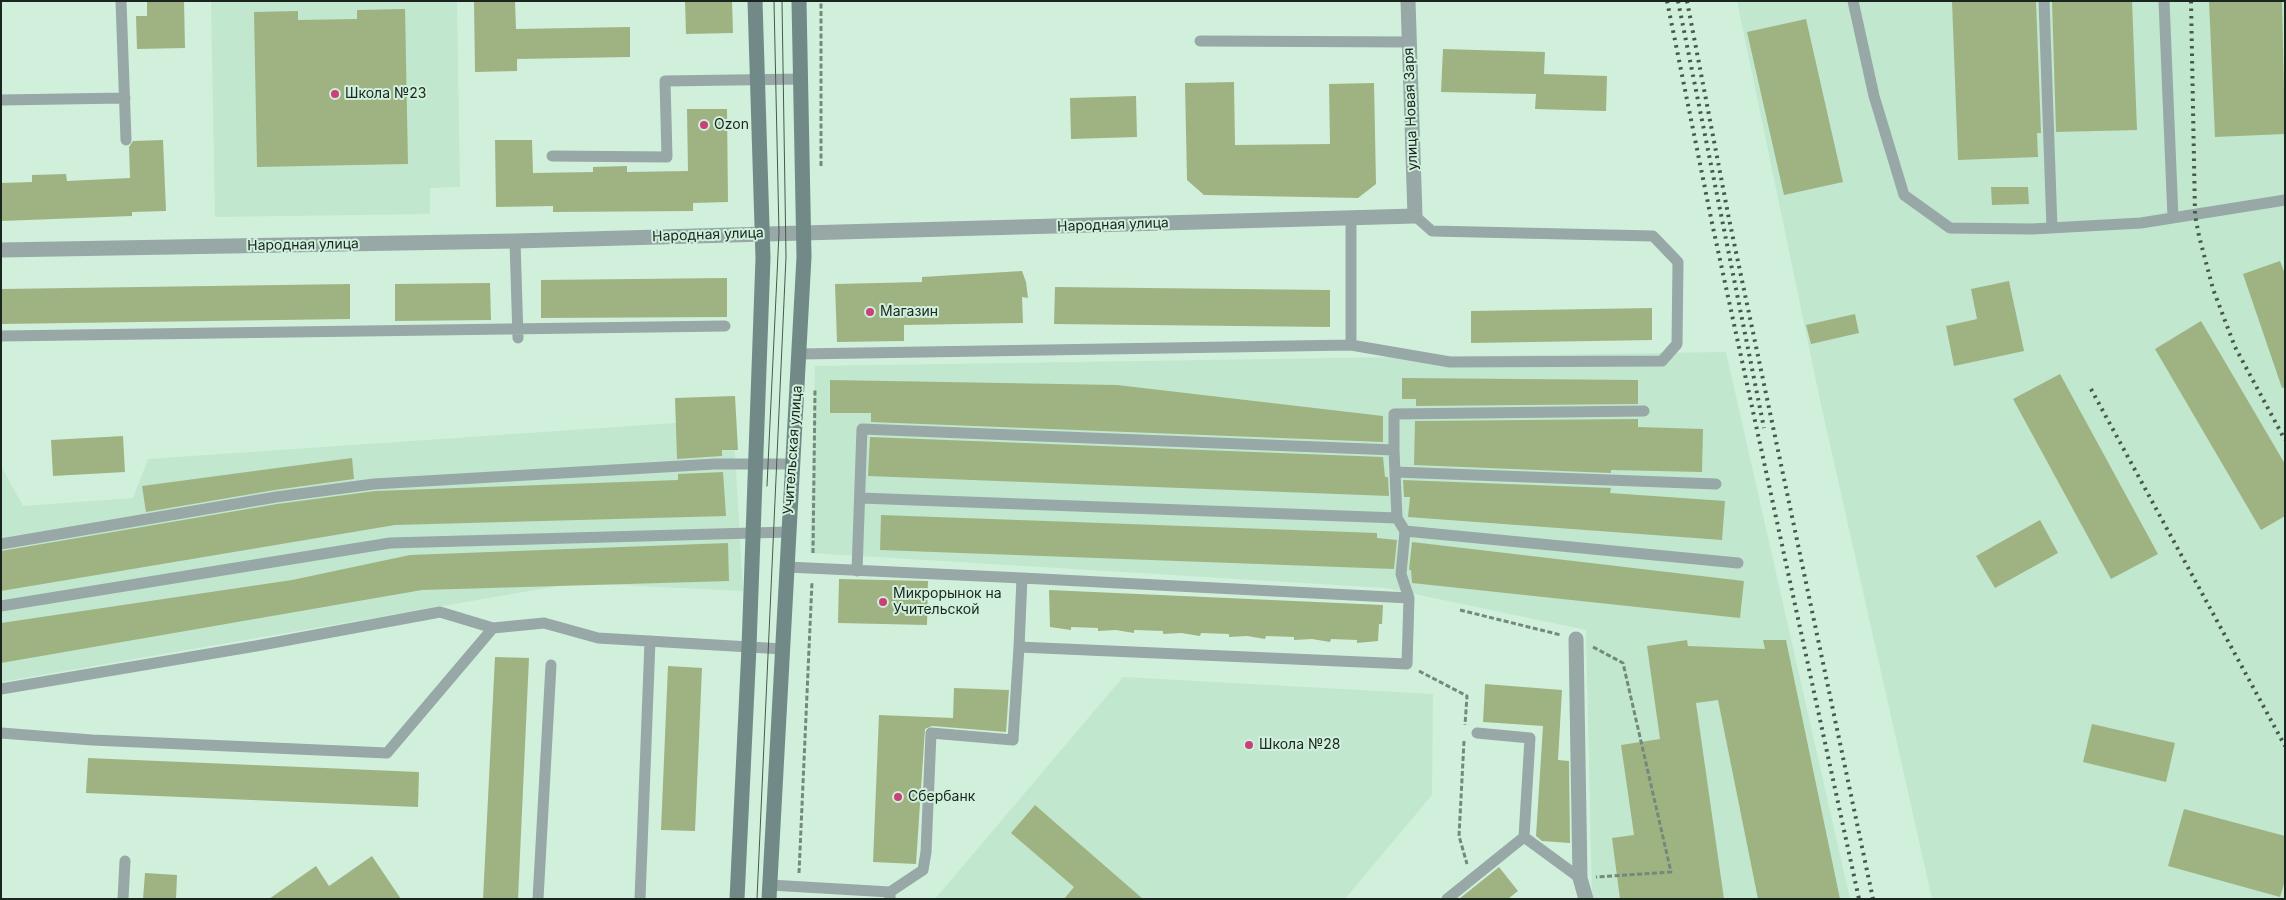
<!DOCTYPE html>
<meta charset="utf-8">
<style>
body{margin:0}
#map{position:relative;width:2286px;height:900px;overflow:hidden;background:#d0f0dc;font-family:Inter,sans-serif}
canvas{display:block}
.frame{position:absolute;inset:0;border:2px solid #19251e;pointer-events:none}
</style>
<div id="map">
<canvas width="2286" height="900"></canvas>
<div class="frame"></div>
</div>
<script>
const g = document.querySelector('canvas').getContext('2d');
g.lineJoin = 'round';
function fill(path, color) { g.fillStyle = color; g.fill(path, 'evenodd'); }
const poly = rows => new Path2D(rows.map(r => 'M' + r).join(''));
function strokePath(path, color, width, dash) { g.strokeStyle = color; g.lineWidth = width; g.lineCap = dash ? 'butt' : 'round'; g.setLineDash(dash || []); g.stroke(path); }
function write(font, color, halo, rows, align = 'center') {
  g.font = font + ' Inter,sans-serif'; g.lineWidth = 4; g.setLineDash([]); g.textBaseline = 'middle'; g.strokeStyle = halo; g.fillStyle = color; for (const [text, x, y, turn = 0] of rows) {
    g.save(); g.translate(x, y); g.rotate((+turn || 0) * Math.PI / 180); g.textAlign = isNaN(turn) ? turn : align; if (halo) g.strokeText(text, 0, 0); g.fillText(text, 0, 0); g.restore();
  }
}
fill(poly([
 [211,1,457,1,460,187,430,188,430,214,215,217],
 [1737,1,2285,1,2285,899,1932,899,1820,400],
 [1726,352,1850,899,1592,899,1586,630,1386,588,810,553,815,366],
 [733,419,743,591,576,583,1,682,1,466,23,506,133,498,148,459],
 [1123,677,1433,694,1432,795,1345,899,935,899]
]), '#c1e7ce');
fill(poly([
 [147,1,184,1,185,48,137,49,136,16,147,16],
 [474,1,515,1,516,29,630,27,630,57,517,59,517,71,475,72],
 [685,1,732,1,733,33,686,34],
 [1952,1,2036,1,2041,133,2037,133,2038,157,1958,160],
 [2052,1,2132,1,2137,130,2056,132],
 [2209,1,2282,1,2285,134,2215,137],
 [405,9,408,164,257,167,254,12,298,11,298,20,357,19,357,10],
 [1806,19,1843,182,1784,195,1747,32],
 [1443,49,1545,52,1544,74,1607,76,1606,111,1535,109,1536,94,1441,92],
 [1234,82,1235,145,1330,144,1329,84,1374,83,1376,184,1358,198,1204,195,1187,180,1185,83],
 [1136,96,1137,137,1071,139,1070,98],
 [687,109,727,109,728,202,693,203,693,211,553,212,553,206,496,207,495,140,532,140,533,173,593,172,593,167,627,166,627,172,688,171],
 [163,140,166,211,132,212,132,216,1,221,1,183,32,182,32,175,66,174,67,181,130,178,129,147,133,141],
 [1991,187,2028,187,2029,204,1992,205],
 [2280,261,2285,274,2285,387,2282,388,2243,274],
 [1022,271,1026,282,1028,298,1022,297,1023,323,904,325,904,341,837,342,835,284,922,282,922,277],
 [727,278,727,317,541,318,541,280],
 [2009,281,2024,351,1954,366,1946,326,1977,319,1971,289],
 [490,283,491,320,395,321,395,284],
 [350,284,350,319,1,324,1,289],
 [1055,287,1330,290,1330,327,1054,324],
 [1652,308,1652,340,1471,343,1471,311],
 [1855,314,1859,333,1811,344,1806,325],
 [2201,321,2285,464,2285,516,2261,530,2155,349],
 [2060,374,2158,554,2111,579,2013,399],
 [1402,378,1638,380,1638,404,1416,406,1416,399,1402,399],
 [830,380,1117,385,1383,416,1383,442,871,422,871,413,830,413],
 [735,396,738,450,722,450,722,456,677,459,675,398],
 [1638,419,1638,427,1703,429,1702,472,1611,470,1611,473,1414,465,1415,421],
 [123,436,125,472,53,476,51,440],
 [870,437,1383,457,1385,477,1388,477,1389,496,868,476],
 [352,458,354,479,275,490,146,512,142,486],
 [723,472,726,516,395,525,1,591,1,551,277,504,375,491,678,480,678,474],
 [1403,480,1611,488,1610,493,1725,501,1722,540,1408,517,1410,497,1404,497],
 [881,515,1377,533,1377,538,1397,540,1394,569,880,550],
 [2040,520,2058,553,1995,588,1976,556],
 [1412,542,1744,581,1740,618,1412,583,1411,570,1409,570],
 [728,543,729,581,422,590,1,663,1,623,292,580,410,555],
 [839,579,928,581,927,625,838,623],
 [1049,590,1383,605,1382,624,1379,624,1378,641,1357,643,1357,640,1331,639,1330,642,1312,639,1294,640,1294,637,1266,636,1265,639,1247,636,1229,637,1229,634,1201,633,1200,636,1181,633,1163,634,1163,631,1134,630,1134,633,1116,630,1098,631,1098,628,1071,627,1071,630,1050,627],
 [1687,640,1688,646,1765,649,1763,640,1786,640,1840,899,1758,899,1718,700,1696,703,1724,899,1620,899,1612,838,1634,835,1621,745,1660,739,1647,646],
 [495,657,529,658,518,899,483,899],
 [668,666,702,668,695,831,661,830],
 [1485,684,1562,690,1558,760,1569,761,1570,843,1542,841,1536,836,1543,726,1483,722],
 [954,688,1009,690,1006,732,932,726,925,729,916,864,873,862,879,715,953,718],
 [2092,724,2175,743,2166,782,2083,762],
 [88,758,419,772,418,807,86,793],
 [1035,805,1105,866,1143,899,1064,899,1074,887,1011,833],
 [2184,809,2285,836,2285,881,2280,897,2168,866],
 [372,856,401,899,269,899,316,866,329,886],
 [1499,867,1518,891,1508,899,1459,899],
 [145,873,177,875,176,899,143,899]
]), '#9fb382');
strokePath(poly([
 [821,166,821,1],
 [813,553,815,390],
 [1460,610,1561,635],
 [1593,647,1623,663,1671,872,1596,877],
 [1419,671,1467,696,1465,725],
 [1464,741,1459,836,1467,864],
 [799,873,812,582]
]), '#73897b', 3, [5, 2.5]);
strokePath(poly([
 [121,1,126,140],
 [1853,1,1874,96,1904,195,1950,228,2032,229,2141,223,2285,200],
 [2044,1,2052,228],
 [2164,1,2173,218],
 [1200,41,1409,42],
 [1,100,125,98],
 [552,156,667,157,665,81,801,79],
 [515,241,518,338],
 [1,336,725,326],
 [1351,345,1450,362,1662,361,1677,344,1678,262,1653,236,1432,231,1415,216],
 [800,354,1351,345,1351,218],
 [1394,450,1397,518,1405,531,1738,563],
 [1395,472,1716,484],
 [860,498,1397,518],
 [1405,531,1401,574,1409,598],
 [1,544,276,497,374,484,715,464,792,464],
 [787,567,1022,578,1019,647,1407,664,1409,598,1022,578],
 [857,571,862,429,1394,450,1394,414,1644,411],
 [1,606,390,543,788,532],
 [1,689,256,646,440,612,493,628],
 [1,733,92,740,387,753,493,628,544,623,598,638,783,649],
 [1477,733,1530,738,1524,837,1580,878],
 [770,885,890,892,890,899],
 [890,892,923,870,926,852,931,733,1013,740,1019,647],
 [123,899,125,861],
 [538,899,551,665],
 [640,899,650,641],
 [1447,899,1524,837]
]), '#97a8a7', 11);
strokePath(poly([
 [1,250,515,241,1415,216,1408,1],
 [1576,639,1580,878,1586,899]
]), '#97a8a7', 15);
strokePath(poly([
 [737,899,749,647,763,258,755,1],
 [769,899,804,257,799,1]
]), '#718a88', 15);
strokePath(poly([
 [767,486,779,233,774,1],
 [757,899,786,257,782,1]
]), '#47584e', 1);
strokePath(poly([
 [1667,1,1712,223,1859,899],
 [1678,1,1764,428],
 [1687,1,1729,219,1873,899],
 [2191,1,2195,215,2199,236,2213,289,2235,347,2285,440],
 [2091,389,2285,746]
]), '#47584e', 4, [2.5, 5]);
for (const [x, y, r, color] of [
 [335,94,5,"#ca4078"],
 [704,125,5,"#ca4078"],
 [870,312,5,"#ca4078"],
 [883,602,5,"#ca4078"],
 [1249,745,5,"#ca4078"],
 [898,797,5,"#ca4078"]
]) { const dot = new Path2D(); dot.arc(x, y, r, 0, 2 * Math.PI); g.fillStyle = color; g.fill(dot); strokePath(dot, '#d0f0dc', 2); }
write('14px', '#19251e', '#d0f0dc', [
 ["Школа №23",345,94],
 ["Ozon",714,125],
 ["Магазин",880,312],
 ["Микрорынок на",893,594],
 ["Учительской",893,610],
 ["Школа №28",1259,745],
 ["Сбербанк",908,797]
], 'left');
write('14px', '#19251e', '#d0f0dc', [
 ["улица Новая Заря",1411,109,-92],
 ["Народная улица",1113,225,-2],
 ["Народная улица",708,235,-2],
 ["Народная улица",303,245,-1],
 ["Учительская улица",793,450,-86]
]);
</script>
